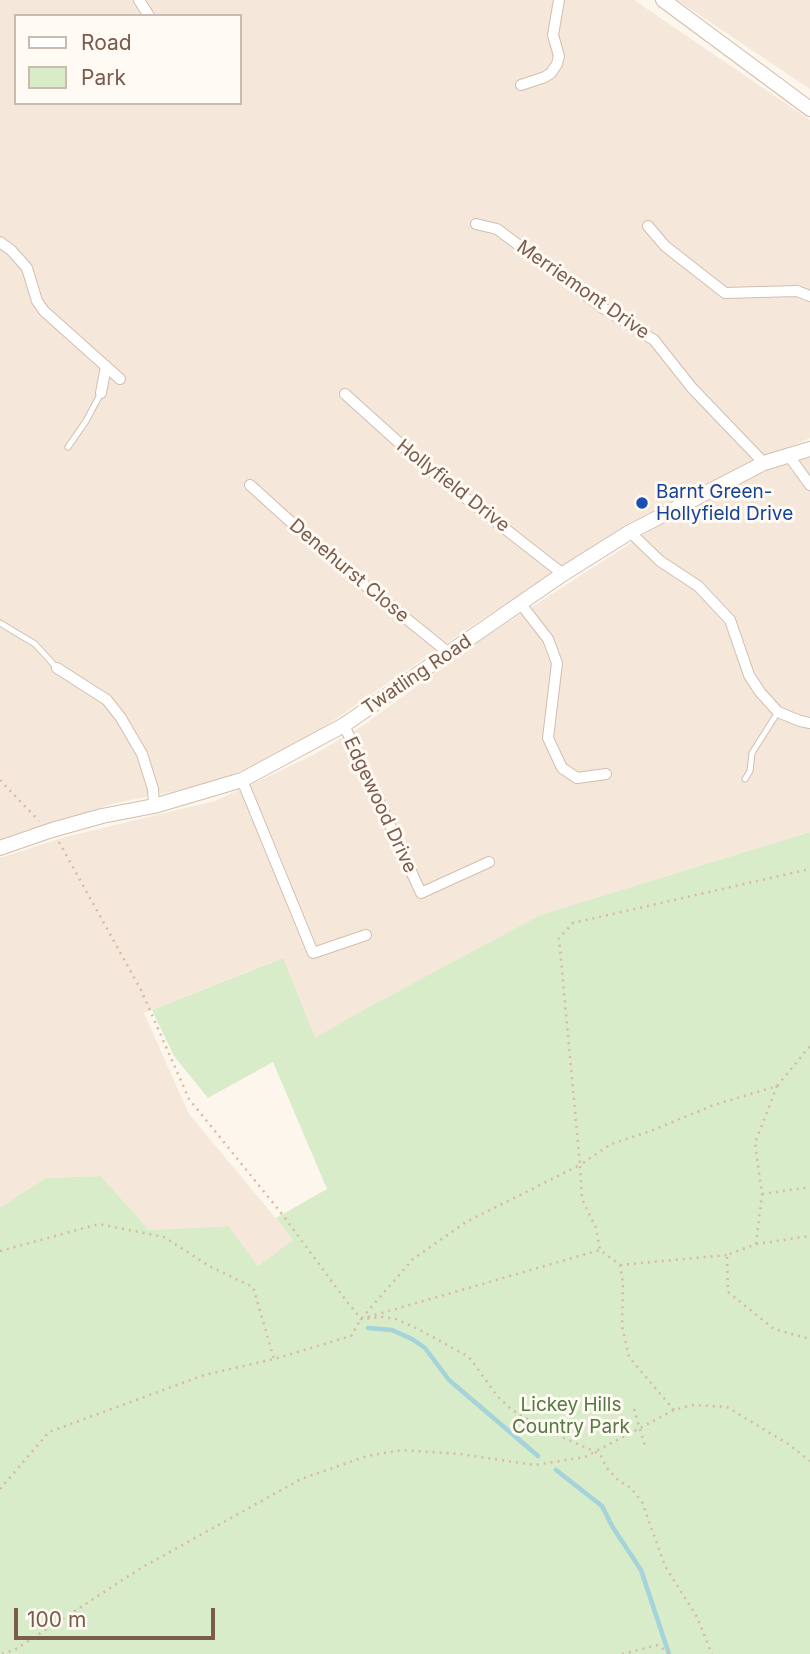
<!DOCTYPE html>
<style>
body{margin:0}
#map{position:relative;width:810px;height:1654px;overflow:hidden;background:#fdf6ec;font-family:Inter,sans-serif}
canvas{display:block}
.legend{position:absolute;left:14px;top:14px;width:228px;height:91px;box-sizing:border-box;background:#fffaf3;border:2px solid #cabbb1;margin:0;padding:9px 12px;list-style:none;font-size:21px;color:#7a5c4d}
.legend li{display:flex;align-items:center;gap:14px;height:35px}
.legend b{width:35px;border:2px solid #cabbb1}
.scale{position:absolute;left:14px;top:1608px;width:201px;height:32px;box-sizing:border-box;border:4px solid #7a5c4d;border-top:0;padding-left:9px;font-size:21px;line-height:24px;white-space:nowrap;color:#7a5c4d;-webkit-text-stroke:5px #fffaf3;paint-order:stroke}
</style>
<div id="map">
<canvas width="810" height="1654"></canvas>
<ul class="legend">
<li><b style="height:9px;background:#fff"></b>Road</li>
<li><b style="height:19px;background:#d8ecc9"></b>Park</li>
</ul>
<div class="scale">100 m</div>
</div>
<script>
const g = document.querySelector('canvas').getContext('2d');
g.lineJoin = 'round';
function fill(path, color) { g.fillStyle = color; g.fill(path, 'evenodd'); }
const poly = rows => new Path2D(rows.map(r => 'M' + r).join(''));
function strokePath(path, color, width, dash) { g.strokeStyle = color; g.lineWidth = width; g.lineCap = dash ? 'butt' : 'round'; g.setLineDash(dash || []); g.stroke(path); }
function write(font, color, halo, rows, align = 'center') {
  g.font = font + ' Inter,sans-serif'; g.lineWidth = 6; g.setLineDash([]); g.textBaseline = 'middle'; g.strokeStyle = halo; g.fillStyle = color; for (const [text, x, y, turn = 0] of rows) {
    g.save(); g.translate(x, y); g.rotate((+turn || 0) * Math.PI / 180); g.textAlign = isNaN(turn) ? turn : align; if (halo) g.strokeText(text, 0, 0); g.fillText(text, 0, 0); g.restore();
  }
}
fill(poly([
 [0,0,634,0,810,120,810,438,736,470,629,523,470,627,290,750,213,783,112,804,0,842],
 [16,16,240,16,240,103,16,103],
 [677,0,810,0,810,89],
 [810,457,810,832,540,915,363,1010,315,1039,282,958,144,1013,189,1114,294,1240,258,1266,227,1226,149,1230,101,1176,46,1178,0,1207,0,858,65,837,215,801,263,779,313,755,362,726,482,639,673,516,761,470]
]), '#f5e8da');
fill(poly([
 [810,832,810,1654,0,1654,0,1207,46,1178,101,1176,149,1230,228,1226,258,1266,293,1240,276,1218,327,1189,273,1062,208,1098,174,1056,152,1010,283,958,315,1038,363,1010,540,915]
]), '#d8ecc9');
strokePath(poly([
 [368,1328,392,1330,412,1339,425,1348,449,1380,538,1456],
 [556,1470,602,1506,612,1526,641,1570,669,1654]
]), '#a5d3da', 4.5);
const service = poly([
 [68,447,86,421,101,393],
 [0,623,35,644,57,668],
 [745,779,750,771,752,753,778,712]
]);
const minor = poly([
 [139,0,149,16],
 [521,85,545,77,551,73,557,64,559,56,553,35,559,0],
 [476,224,497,229,603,308,654,340,692,388,764,463],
 [648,226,665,246,725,293,797,291,810,296],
 [0,242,11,250,27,268,37,301,44,311,120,379],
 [101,393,106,366],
 [345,394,427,468,563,574],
 [789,456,810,485],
 [250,485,324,552,450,654],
 [630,532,660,561,698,586,730,620,749,675,760,692,778,712,800,721,810,723],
 [520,603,548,639,557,663,548,738,562,768,577,778,606,774],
 [57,668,107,700,121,718,142,754,153,789,154,806],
 [344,725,421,893,489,862],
 [242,780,313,953,366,935]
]);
const tertiary = poly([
 [663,0,810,109],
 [0,848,52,830,102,816,154,806,242,780,344,725,563,574,630,532,764,463,810,449]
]);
strokePath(service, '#d1beb0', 7);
strokePath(minor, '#d1beb0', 12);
strokePath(tertiary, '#d1beb0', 16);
strokePath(poly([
 [0,780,39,821],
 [59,842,141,990,189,1099,282,1214,341,1294,361,1319,383,1317,396,1319,420,1330,469,1357,498,1397,512,1410,544,1429,600,1454,607,1468,619,1481,631,1488,642,1502,665,1566,697,1617,712,1654],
 [777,1086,755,1143,762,1194,756,1244,727,1255,728,1292,774,1329,810,1339],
 [762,1194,810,1187],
 [756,1244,810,1236],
 [0,1251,99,1224,164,1237,211,1267,253,1287,274,1359],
 [620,1265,727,1255],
 [368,1317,600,1250],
 [634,1409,646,1449],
 [674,1410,629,1357,622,1326,623,1283,620,1265,600,1250,596,1228,582,1199,580,1165,611,1144,648,1132,714,1105,777,1086,810,1046],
 [0,1489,49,1432,204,1375,274,1359,351,1336,361,1319,413,1259,466,1222,580,1165,559,938,573,923,810,869],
 [2,1654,16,1649,141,1568,301,1479,367,1456,402,1450,460,1454,535,1465,585,1457,674,1410,693,1405,727,1407,788,1444,810,1461],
 [622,1654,658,1645,670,1654]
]), '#d9b8a5', 2.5, [2, 5]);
strokePath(service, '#fff', 5);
strokePath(minor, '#fff', 10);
strokePath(tertiary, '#fff', 14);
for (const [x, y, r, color] of [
 [642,503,7,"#1a4fb4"]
]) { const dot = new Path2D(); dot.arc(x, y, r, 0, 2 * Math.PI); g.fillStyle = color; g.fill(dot); strokePath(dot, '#fffaf3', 2.5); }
write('19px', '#7a5c4d', '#fffaf3', [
 ["Merriemont Drive",583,290,35],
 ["Hollyfield Drive",453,486,38],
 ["Denehurst Close",349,571,40],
 ["Twatling Road",417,675,-34],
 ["Edgewood Drive",380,805,65]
]);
write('19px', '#164399', '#fffaf3', [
 ["Barnt Green-",656,492],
 ["Hollyfield Drive",656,514]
], 'left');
write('19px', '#537a41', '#fffaf3', [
 ["Lickey Hills",571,1405],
 ["Country Park",571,1427]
]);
</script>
